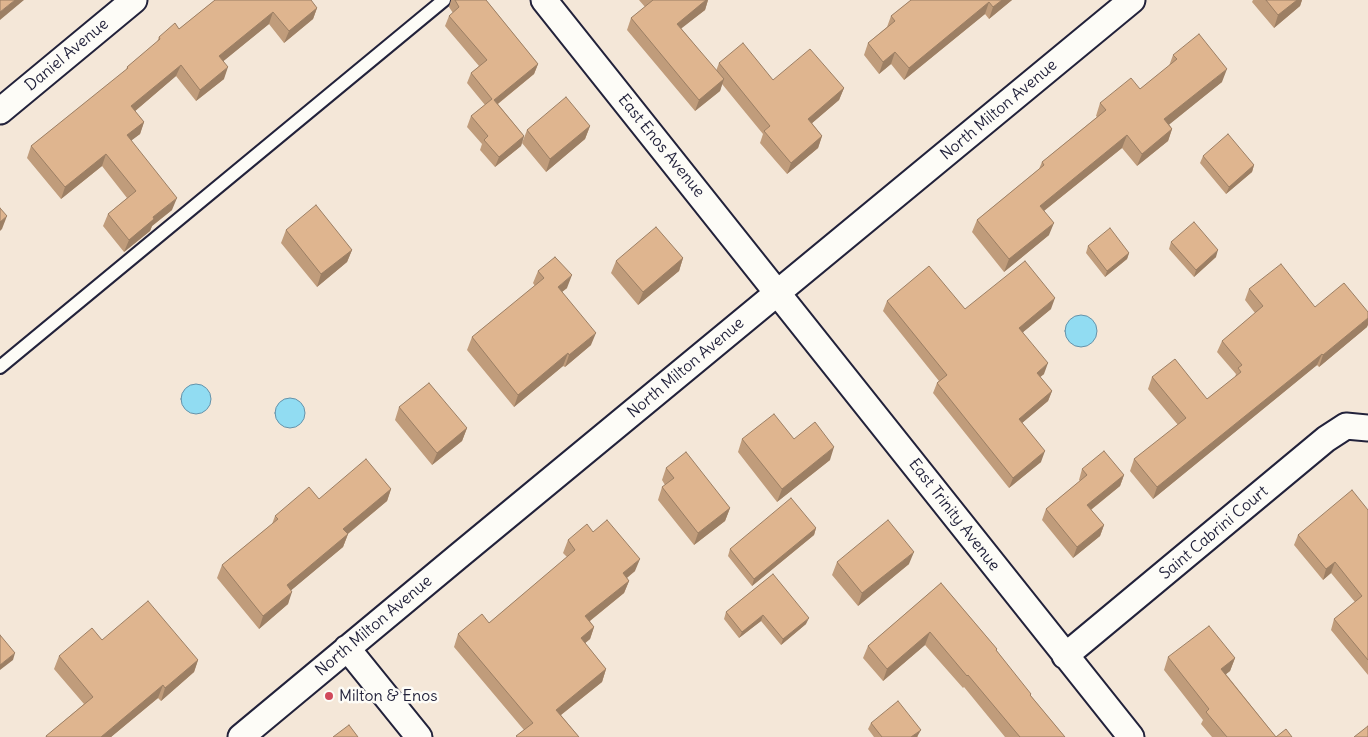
<!DOCTYPE html>
<style>
body{margin:0}
canvas{display:block;background:#f4e7d8}
</style>
<canvas width="1368" height="737"></canvas>
<script>
const g = document.querySelector('canvas').getContext('2d');
g.lineJoin = 'round';
function fill(path, color) { g.fillStyle = color; g.fill(path, 'evenodd'); }
const poly = rows => new Path2D(rows.map(r => 'M' + r).join(''));
function strokePath(path, color, width, dash) { g.strokeStyle = color; g.lineWidth = width; g.lineCap = dash ? 'butt' : 'round'; g.setLineDash(dash || []); g.stroke(path); }
function write(font, color, halo, rows, align = 'center') {
  g.font = font + ' Delius,sans-serif'; g.lineWidth = 5; g.setLineDash([]); g.textBaseline = 'middle'; g.strokeStyle = halo; g.fillStyle = color; for (const [text, x, y, turn = 0] of rows) {
    g.save(); g.translate(x, y); g.rotate((+turn || 0) * Math.PI / 180); g.textAlign = isNaN(turn) ? turn : align; if (halo) g.strokeText(text, 0, 0); g.fillText(text, 0, 0); g.restore();
  }
}
const water = poly([
 '1065 331a16 16 0 1 1 32 0a16 16 0 1 1-32 0Z',
 '181 399a15 15 0 1 1 30 0a15 15 0 1 1-30 0Z',
 '275 413a15 15 0 1 1 30 0a15 15 0 1 1-30 0Z'
]);
fill(water, '#91dcf2');
strokePath(water, '#6592a9', 1);
const service = poly([
 [0,367,444,0]
]);
const minor = poly([
 [544,0,1131,737],
 [0,111,134,0],
 [347,648,419,737],
 [1065,656,1326,439,1346,426,1368,428],
 [241,737,461,554,1132,0]
]);
strokePath(service, '#22223b', 16);
strokePath(minor, '#22223b', 29);
strokePath(service, '#fdfcf7', 12);
strokePath(minor, '#fdfcf7', 25);
fill(poly([
 [215,0,317,8,313,19,284,43,269,24,223,61,224,79,196,101,176,76,135,111,144,122,140,134,131,140,172,210,152,226,150,231,124,252,103,226,108,214,127,198,102,166,61,199,27,158,31,146,126,70,127,67,157,42,159,37,179,29],
 [451,0,486,0,538,64,534,74,498,104,524,136,521,146,495,167,480,150,482,144,467,127,471,116,485,105,467,83,471,73,479,66,445,26,449,16,453,13,449,7],
 [639,0,708,0,705,10,681,28,716,71,719,63,773,80,844,88,839,100,812,123,822,136,818,148,787,174,760,143,763,134,722,84,720,91,695,111,627,30,631,18,645,7],
 [911,0,1012,0,989,19,985,14,904,80,891,64,879,74,864,55,868,43,887,27,891,16],
 [1253,0,1302,0,1300,6,1274,28,1252,2],
 [1173,55,1222,82,1169,124,1172,129,1168,141,1137,166,1122,148,1044,211,1049,235,1004,272,972,232,977,220,1039,169,1042,162,1097,117,1096,116,1100,103,1140,89,1169,66],
 [590,126,585,139,546,172,522,143,527,130],
 [1203,156,1254,165,1252,172,1226,194,1200,163],
 [286,230,352,250,347,262,317,287,281,243],
 [1171,242,1216,257,1194,277,1169,249],
 [1088,246,1129,253,1127,259,1105,277,1086,253],
 [683,258,679,271,638,305,611,273,616,261],
 [538,271,567,288,562,292,591,345,565,367,563,366,514,407,467,350,472,337,535,286,533,283],
 [1249,289,1315,307,1367,327,1319,367,1317,365,1153,499,1130,471,1134,459,1178,425,1148,389,1152,377,1207,399,1235,377,1236,374,1217,352,1222,341,1255,313,1245,300],
 [887,301,965,309,1051,309,1023,332,1044,374,1040,377,1052,391,1048,401,1022,423,1041,462,1009,488,933,393,937,383,939,381,883,311],
 [399,407,467,428,462,441,432,465,395,420],
 [742,439,794,439,830,460,777,502,738,452],
 [666,468,730,508,725,521,694,545,658,500,662,487,665,485,662,480],
 [1082,469,1124,475,1120,486,1091,510,1104,525,1100,536,1073,558,1042,520,1046,509,1080,481,1079,480],
 [391,489,387,501,348,534,343,547,291,590,288,604,259,629,217,578,222,565,272,524,275,516,319,499],
 [1368,510,1368,675,1331,630,1334,619,1355,602,1331,573,1323,580,1294,545,1298,535],
 [816,528,814,535,752,586,728,556,730,549],
 [593,532,635,571,627,578,629,581,624,593,590,621,594,627,590,639,585,643,606,669,602,682,561,715,579,737,516,737,524,730,454,647,458,634,489,623,567,557,563,553,568,540],
 [837,562,909,564,858,606,832,575],
 [773,574,806,624,781,645,761,621,739,638,724,619,726,612],
 [941,583,997,649,997,651,1031,696,1065,737,1005,737,964,687,963,688,925,645,883,681,863,658,868,646],
 [102,640,198,660,194,672,161,701,158,698,111,737,45,737,84,704,54,669,59,656],
 [1168,657,1235,658,1230,671,1226,674,1276,737,1292,737,1212,737,1201,724,1203,720,1164,670],
 [871,723,918,736,917,737,874,737,868,729]
]), '#c09c7b');
fill(poly([
 [15,0,24,0,0,20,0,12],
 [706,0,708,0,705,10,673,35,677,24],
 [1002,0,1012,0,989,19,993,7],
 [1297,0,1302,0,1300,6,1274,28,1278,15],
 [989,2,985,14,904,80,909,68],
 [317,8,313,19,284,43,289,31],
 [273,12,269,24,215,68,219,56],
 [895,52,891,64,879,74,883,62],
 [538,64,534,74,490,110,494,100],
 [181,65,176,76,127,118,131,106],
 [228,67,224,79,196,101,200,90],
 [1227,69,1222,82,1160,132,1164,119],
 [724,79,720,91,695,111,699,100],
 [844,88,839,100,804,130,808,119],
 [144,122,140,134,123,147,127,135],
 [590,126,585,139,546,172,550,159],
 [1172,129,1168,141,1137,166,1142,154],
 [1127,135,1122,148,1035,218,1040,206],
 [524,136,521,146,495,167,499,157],
 [822,136,818,148,787,174,791,163],
 [106,154,102,166,61,199,65,187],
 [1254,165,1252,172,1226,194,1229,187],
 [177,198,172,210,152,226,150,231,124,252,129,240,153,217],
 [7,216,2,229,0,231,0,222],
 [1054,223,1049,235,1004,272,1009,259],
 [352,250,347,262,317,287,321,274],
 [1218,250,1216,257,1194,277,1196,270],
 [1129,253,1127,259,1105,277,1107,271],
 [683,258,679,271,638,305,643,292],
 [572,275,567,288,553,299,558,287],
 [1055,298,1051,309,1016,338,1019,328],
 [1368,318,1368,325,1367,327,1319,367,1323,355],
 [596,333,591,345,565,367,569,355],
 [568,353,563,366,514,407,518,395],
 [1322,354,1317,365,1153,499,1157,487],
 [1048,363,1044,374,1033,383,1037,373],
 [1052,391,1048,401,1015,429,1019,419],
 [467,428,462,441,432,465,437,453],
 [834,447,830,460,777,502,782,489],
 [1045,451,1041,462,1009,488,1013,478],
 [1124,475,1120,486,1083,516,1087,505],
 [391,489,387,501,339,541,343,529],
 [730,508,725,521,694,545,698,533],
 [1104,525,1100,536,1073,558,1077,547],
 [816,528,814,535,752,586,754,579],
 [348,534,343,547,282,598,287,585],
 [914,552,909,564,858,606,862,593],
 [640,559,635,571,618,585,623,573],
 [1335,562,1331,573,1323,580,1326,569],
 [629,581,624,593,581,628,585,616],
 [292,592,288,604,259,629,263,616],
 [763,615,761,621,739,638,742,632],
 [809,618,806,624,781,645,783,639],
 [594,627,590,639,577,650,581,638],
 [930,632,925,645,883,681,887,669],
 [15,653,13,660,0,670,0,665],
 [1235,658,1230,671,1216,682,1221,669],
 [198,660,194,672,161,701,165,688],
 [606,669,602,682,552,722,556,710],
 [163,685,158,698,111,737,101,737],
 [921,730,917,737,911,737]
]), '#9c7f64');
const building = poly([
 [0,0,15,0,0,12,0,0],
 [215,0,311,0,317,8,289,31,273,12,219,56,228,67,200,90,181,65,131,106,144,122,127,135,177,198,153,217,154,219,129,240,108,214,136,191,106,154,65,187,31,146,128,68,127,67,160,39,159,37,175,23,179,29,215,0],
 [455,0,486,0,538,64,494,100,524,136,499,157,484,140,488,136,471,116,492,99,471,73,487,60,449,16,459,7,455,0],
 [653,0,706,0,677,24,724,79,699,100,631,18,653,0],
 [911,0,1002,0,993,7,989,2,909,68,895,52,883,62,868,43,895,21,891,16,911,0],
 [1266,0,1297,0,1278,15,1266,0],
 [1199,34,1227,69,1164,119,1172,129,1142,154,1127,135,1040,206,1054,223,1009,259,977,220,1044,165,1042,162,1106,110,1100,103,1131,78,1140,89,1177,59,1173,55,1199,34],
 [743,43,773,80,810,49,844,88,808,119,822,136,791,163,764,131,770,126,719,63,743,43],
 [566,97,590,126,550,159,527,130,566,97],
 [1228,134,1254,165,1229,187,1203,156,1228,134],
 [316,205,352,250,321,274,286,230,316,205],
 [0,208,7,216,0,222,0,208],
 [1194,222,1218,250,1196,270,1171,242,1194,222],
 [656,227,683,258,643,292,616,261,656,227],
 [1110,228,1129,253,1107,271,1088,246,1110,228],
 [555,257,572,275,558,287,596,333,569,355,568,353,518,395,472,337,544,278,538,271,555,257],
 [1025,261,1055,298,1019,328,1048,363,1037,373,1052,391,1019,419,1045,451,1013,478,937,383,947,375,887,301,929,266,965,309,1025,261],
 [1281,264,1315,307,1344,283,1368,312,1368,318,1323,355,1322,354,1157,487,1134,459,1186,418,1152,377,1175,359,1207,399,1241,372,1238,368,1242,365,1222,341,1263,306,1249,289,1281,264],
 [429,383,467,428,437,453,399,407,429,383],
 [774,414,794,439,815,422,834,447,782,489,742,439,774,414],
 [1104,451,1124,475,1087,505,1104,525,1077,547,1046,509,1087,475,1082,469,1104,451],
 [686,452,730,508,698,533,662,487,674,478,666,468,686,452],
 [366,459,391,489,343,529,348,534,287,585,292,592,263,616,222,565,278,519,275,516,309,487,319,499,366,459],
 [1352,490,1368,510,1368,660,1334,619,1362,596,1335,562,1326,569,1298,535,1352,490],
 [791,498,816,528,754,579,730,549,791,498],
 [607,520,640,559,623,573,629,581,585,616,594,627,581,638,606,669,556,710,579,737,517,737,516,736,533,723,458,634,482,614,489,623,575,550,568,540,587,524,593,532,607,520],
 [888,520,914,552,862,593,837,562,888,520],
 [773,574,809,618,783,639,763,615,742,632,726,612,773,574],
 [941,583,997,649,996,650,1031,694,1030,695,1065,737,1020,737,968,675,967,676,930,632,887,669,868,646,941,583],
 [148,601,198,660,165,688,163,685,101,737,47,737,46,736,93,697,59,656,92,628,102,640,148,601],
 [1209,626,1235,658,1221,669,1276,737,1286,729,1292,737,1227,737,1206,712,1209,709,1168,657,1209,626],
 [0,635,15,653,0,665,0,635],
 [898,701,921,730,911,737,882,737,871,723,898,701],
 [349,725,358,737,333,737,349,725],
 [1368,726,1368,737,1354,737,1368,726]
]);
fill(building, '#dfb58f');
strokePath(building, '#9c7f64', 1);
for (const [x, y, r, color] of [
 [329,696,5,"#d1495b"]
]) { const dot = new Path2D(); dot.arc(x, y, r, 0, 2 * Math.PI); g.fillStyle = color; g.fill(dot); strokePath(dot, '#fdfcf7', 2); }
write('16px', '#22223b', '#fdfcf7', [
 ["Daniel Avenue",67,55,-40],
 ["North Milton Avenue",999,110,-40],
 ["East Enos Avenue",661,146,51],
 ["North Milton Avenue",686,368,-40],
 ["East Trinity Avenue",954,515,52],
 ["Saint Cabrini Court",1214,533,-40],
 ["North Milton Avenue",374,626,-40]
]);
write('16px', '#22223b', '#fdfcf7', [
 ["Milton & Enos",339,696]
], 'left');
</script>
